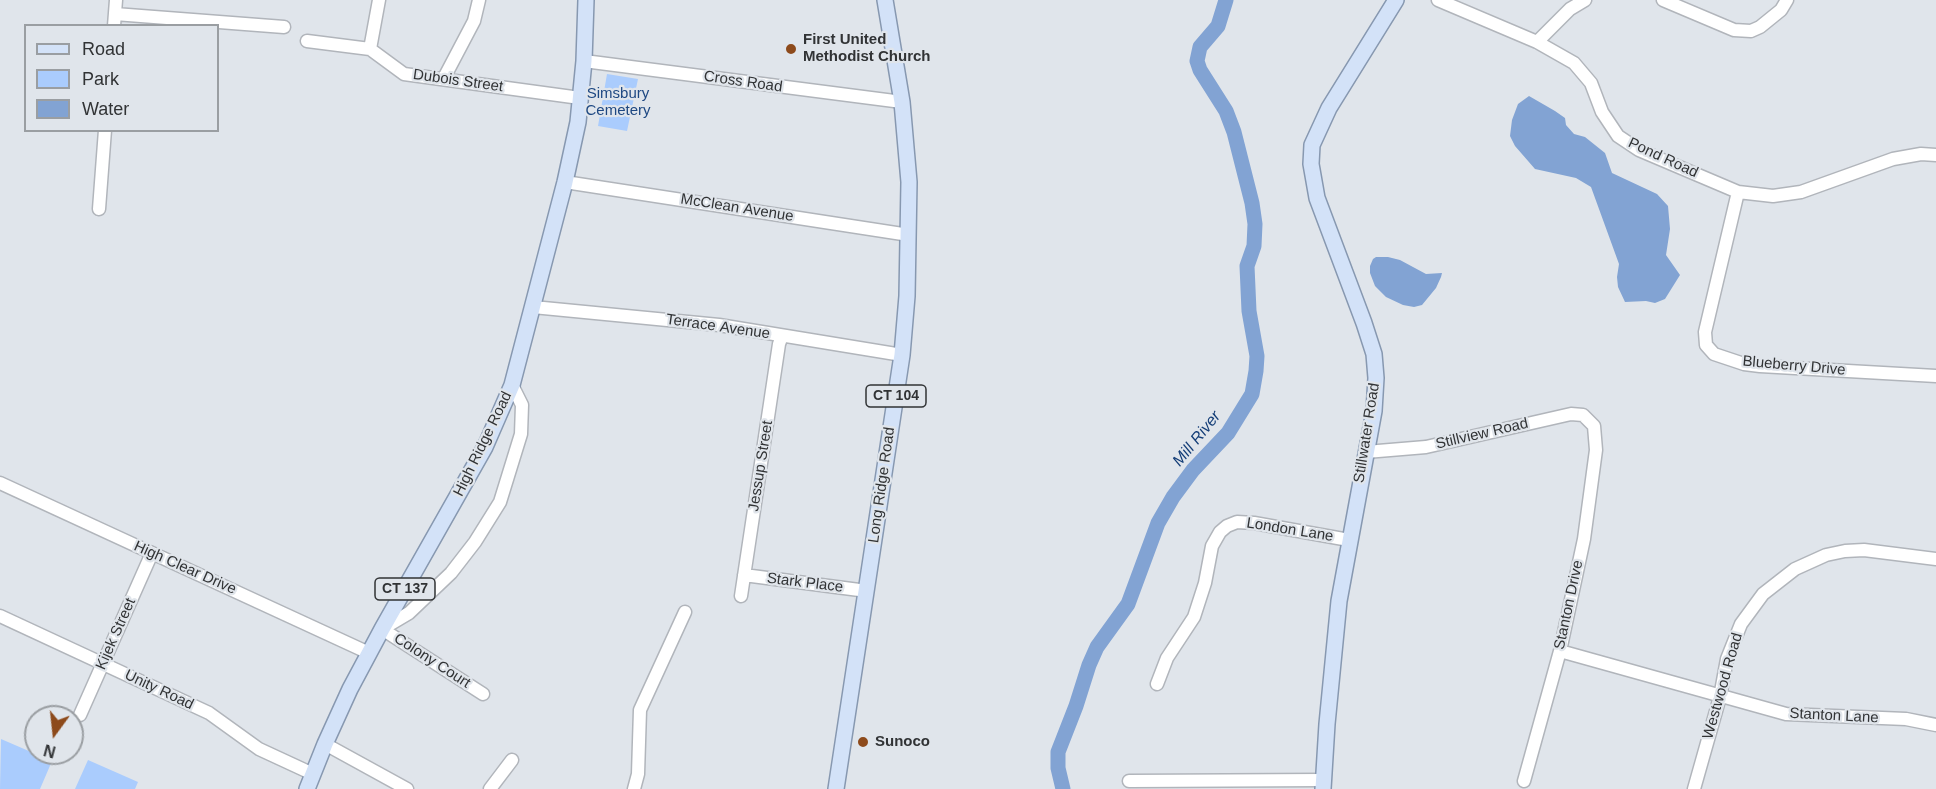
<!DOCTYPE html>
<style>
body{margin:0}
#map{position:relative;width:1936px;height:789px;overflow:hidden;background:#e0e5eb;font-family:Helvetica,sans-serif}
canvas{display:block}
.legend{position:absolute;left:24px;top:24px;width:195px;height:108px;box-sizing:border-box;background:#e0e5eb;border:2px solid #9a9ea2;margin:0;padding:8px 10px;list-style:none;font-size:18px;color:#313335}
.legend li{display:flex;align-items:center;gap:12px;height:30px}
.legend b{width:30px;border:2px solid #9a9ea2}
.north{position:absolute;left:24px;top:705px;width:60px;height:60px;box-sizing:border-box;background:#e0e5eb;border:2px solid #9a9ea2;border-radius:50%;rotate:195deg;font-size:16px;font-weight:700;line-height:24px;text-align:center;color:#313335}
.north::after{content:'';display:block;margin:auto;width:21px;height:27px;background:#8d4a1b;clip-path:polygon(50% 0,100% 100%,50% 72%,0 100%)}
</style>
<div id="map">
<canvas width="1936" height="789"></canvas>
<ul class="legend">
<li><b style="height:8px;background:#d3e2f8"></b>Road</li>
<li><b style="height:16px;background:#aaccfd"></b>Park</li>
<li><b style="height:16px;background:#82a3d3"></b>Water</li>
</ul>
<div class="north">N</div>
</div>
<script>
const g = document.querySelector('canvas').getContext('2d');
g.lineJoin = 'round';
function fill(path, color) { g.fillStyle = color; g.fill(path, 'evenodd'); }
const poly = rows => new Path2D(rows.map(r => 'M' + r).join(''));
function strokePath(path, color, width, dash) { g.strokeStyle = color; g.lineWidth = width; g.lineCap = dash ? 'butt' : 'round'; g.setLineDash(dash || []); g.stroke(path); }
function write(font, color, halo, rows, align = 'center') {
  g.font = font + ' Helvetica,sans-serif'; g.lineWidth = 4.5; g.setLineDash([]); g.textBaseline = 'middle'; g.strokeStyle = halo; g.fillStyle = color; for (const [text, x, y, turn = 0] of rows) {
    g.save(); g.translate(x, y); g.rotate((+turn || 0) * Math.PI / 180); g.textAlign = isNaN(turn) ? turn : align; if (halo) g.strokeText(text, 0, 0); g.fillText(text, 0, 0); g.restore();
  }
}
fill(poly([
 [607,74,638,79,627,131,598,126],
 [1,739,52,761,40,789,0,789],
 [88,760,138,782,135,789,75,789]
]), '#aaccfd');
fill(poly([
 [1529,96,1555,111,1565,118,1566,125,1574,134,1585,137,1605,153,1612,173,1657,194,1668,206,1670,229,1666,255,1680,275,1665,299,1655,303,1646,301,1625,302,1618,287,1617,277,1619,264,1591,187,1576,178,1535,169,1515,146,1510,136,1512,120,1518,104],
 [1376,257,1388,257,1400,260,1426,274,1442,273,1441,277,1436,288,1422,305,1414,307,1403,305,1386,297,1375,286,1370,273,1370,266,1373,259]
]), '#82a3d3');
strokePath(poly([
 [1063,789,1058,768,1058,752,1076,706,1089,665,1097,647,1128,604,1158,523,1173,497,1193,470,1228,433,1252,394,1256,371,1257,356,1249,311,1247,266,1254,246,1255,224,1252,203,1234,132,1226,111,1200,70,1197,61,1200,47,1218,26,1226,0]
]), '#82a3d3', 15);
const minor = poly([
 [1438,0,1537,42,1574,63,1591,83,1602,112,1618,136,1639,150,1738,192,1773,196,1801,192,1893,159,1921,154,1936,155],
 [1663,0,1734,30,1751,31,1760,27,1781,10,1787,0],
 [115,14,284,27],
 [114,26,116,0],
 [307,41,370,49,404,74,580,98],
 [1537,42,1570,9,1585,0],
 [370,49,379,0],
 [584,61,902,102],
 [444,78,474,21,479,0],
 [565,182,909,235],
 [1738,192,1705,332,1706,345,1714,354,1744,364,1760,366,1936,376],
 [99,209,105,130],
 [533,307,719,325,902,355],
 [1366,452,1426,447,1571,414,1583,415,1594,426,1596,450,1584,539,1560,651,1524,781],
 [0,483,369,653],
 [744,575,867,591],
 [741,596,779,344,782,336],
 [0,616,209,713,259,749,313,774],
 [1560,651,1786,714,1906,719,1936,725],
 [1157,684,1167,658,1194,617,1205,583,1212,546,1220,532,1227,526,1237,522,1254,523,1349,540],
 [483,694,382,629,409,613,451,573,475,542,500,502,521,434,522,405,512,385],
 [80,715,152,553],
 [325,744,407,789],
 [1129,781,1323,780],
 [490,789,512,760],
 [634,789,638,774,640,710,685,612],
 [1694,789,1720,697,1727,659,1741,624,1763,594,1795,569,1826,555,1845,551,1864,550,1936,559]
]);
const major = poly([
 [307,789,325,744,350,689,382,629,485,447,512,385,565,182,578,122,584,61,586,0],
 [836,789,902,355,907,296,909,182,902,102,885,0],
 [1323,789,1327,724,1339,601,1374,411,1376,378,1374,354,1364,323,1317,198,1311,164,1312,145,1329,108,1396,0]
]);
strokePath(minor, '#b1b5bb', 15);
strokePath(major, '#8798b0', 18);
strokePath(minor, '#fff', 12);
strokePath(major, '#d3e2f8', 15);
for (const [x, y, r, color] of [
 [791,49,6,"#8d4a1b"],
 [863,742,6,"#8d4a1b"]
]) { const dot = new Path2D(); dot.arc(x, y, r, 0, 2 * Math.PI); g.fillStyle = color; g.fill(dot); strokePath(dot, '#e0e5eb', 2); }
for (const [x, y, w] of [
 [896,396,60],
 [405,589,60]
]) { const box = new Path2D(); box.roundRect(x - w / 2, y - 11, w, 22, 4.5); g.fillStyle = '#e0e5eb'; g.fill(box); strokePath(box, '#313335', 1.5); }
write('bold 14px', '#313335', null, [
 ["CT 104",896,396],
 ["CT 137",405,589]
]);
write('bold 15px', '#313335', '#e0e5eb', [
 ["First United",803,40],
 ["Methodist Church",803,57],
 ["Sunoco",875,742]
], 'left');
write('15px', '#313335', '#e0e5eb', [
 ["Dubois Street",458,81,8],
 ["Cross Road",743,82,8],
 ["Pond Road",1663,158,25],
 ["McClean Avenue",737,208,9],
 ["Terrace Avenue",718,327,8],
 ["Blueberry Drive",1794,366,5],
 ["Stillwater Road",1367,433,-81],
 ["Stillview Road",1482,434,-13],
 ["High Ridge Road",483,444,-64],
 ["Jessup Street",761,466,-81],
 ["Long Ridge Road",882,485,-82],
 ["London Lane",1290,530,9],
 ["High Clear Drive",185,568,24],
 ["Stark Place",805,583,7],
 ["Stanton Drive",1569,605,-78],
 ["Kijek Street",116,634,-66],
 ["Colony Court",432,661,33],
 ["Westwood Road",1723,686,-74],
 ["Unity Road",159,690,25],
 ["Stanton Lane",1834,716,3]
]);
write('15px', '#1e4882', '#e0e5eb', [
 ["Simsbury",618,94],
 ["Cemetery",618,111]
]);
write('italic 16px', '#133d77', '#e0e5eb', [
 ["Mill River",1197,439,-51]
]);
</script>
